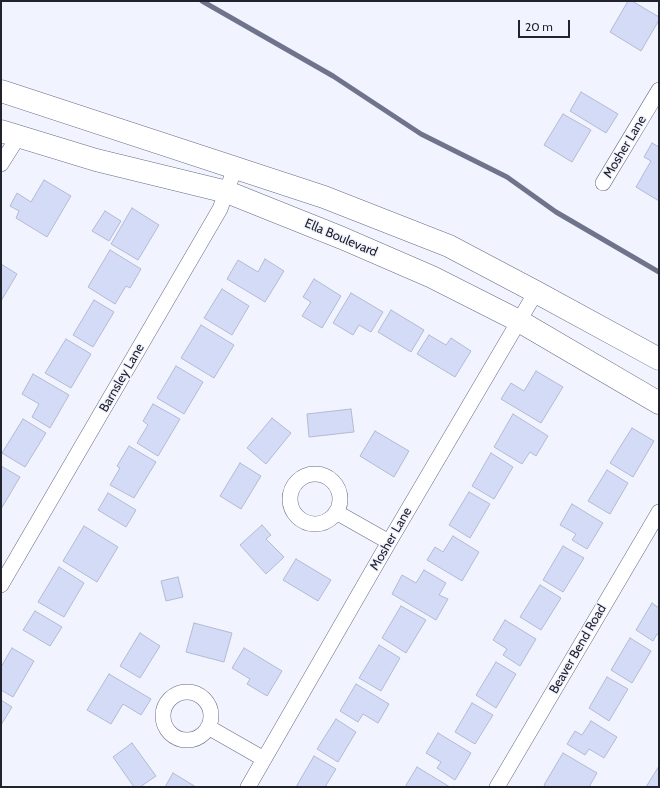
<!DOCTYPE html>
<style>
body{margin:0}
#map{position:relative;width:660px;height:788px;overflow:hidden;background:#f1f4ff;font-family:Cabin,sans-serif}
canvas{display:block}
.frame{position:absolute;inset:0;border:2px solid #21232d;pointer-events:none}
.scale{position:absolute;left:518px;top:20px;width:52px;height:18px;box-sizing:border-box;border:2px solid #21232d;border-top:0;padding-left:5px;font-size:12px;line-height:14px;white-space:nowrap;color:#21232d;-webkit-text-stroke:3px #f1f4ff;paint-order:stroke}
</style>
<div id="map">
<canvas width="660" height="788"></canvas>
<div class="frame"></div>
<div class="scale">20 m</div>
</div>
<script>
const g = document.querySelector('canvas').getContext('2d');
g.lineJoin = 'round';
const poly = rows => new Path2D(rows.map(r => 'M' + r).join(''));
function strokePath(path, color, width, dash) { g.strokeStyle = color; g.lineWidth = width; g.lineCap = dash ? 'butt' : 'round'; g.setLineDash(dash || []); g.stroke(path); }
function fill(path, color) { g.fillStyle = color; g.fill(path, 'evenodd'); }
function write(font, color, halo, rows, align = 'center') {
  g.font = font + ' Cabin,sans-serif'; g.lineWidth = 3; g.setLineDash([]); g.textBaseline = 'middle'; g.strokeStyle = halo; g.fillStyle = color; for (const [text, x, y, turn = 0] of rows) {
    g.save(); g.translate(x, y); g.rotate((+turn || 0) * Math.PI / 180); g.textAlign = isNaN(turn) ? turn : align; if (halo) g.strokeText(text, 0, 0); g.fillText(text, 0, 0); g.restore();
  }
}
strokePath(poly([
 [202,1,333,76,421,134,507,177,556,212,659,272]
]), '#6f748c', 5);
const building = poly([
 [628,1,632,1,659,17,659,20,641,51,610,32,628,1],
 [581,92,618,114,606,133,570,111,581,92],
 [563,114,591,130,572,162,544,145,563,114],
 [652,143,659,147,659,201,636,187,651,161,644,157,652,143],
 [44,180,71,196,47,237,16,218,19,211,10,206,17,193,31,202,44,180],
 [132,208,159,225,138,260,111,244,132,208],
 [105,211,121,221,109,241,92,231,105,211],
 [110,250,141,269,130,288,126,286,115,304,88,287,110,250],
 [265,259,284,271,265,302,227,279,238,260,258,272,265,259],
 [1,264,17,274,1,301,1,264],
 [314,279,341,296,322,328,302,316,311,302,303,297,314,279],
 [222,289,249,306,232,335,204,318,222,289],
 [351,293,383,312,371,332,359,325,353,335,333,323,351,293],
 [94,300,114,312,93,347,73,335,94,300],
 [391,310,424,330,411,352,378,332,391,310],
 [201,325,234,345,214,378,181,358,201,325],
 [429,335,446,345,451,338,471,351,455,377,417,354,429,335],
 [66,339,91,354,71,388,45,373,66,339],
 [176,366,203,382,184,414,157,398,176,366],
 [536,371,563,387,541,423,501,399,511,383,524,391,536,371],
 [33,374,69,395,50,428,32,417,39,404,22,394,33,374],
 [153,404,180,419,158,456,137,443,148,425,143,421,153,404],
 [351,409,354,432,309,437,307,414,351,409],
 [513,414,548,436,536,456,530,452,522,464,494,447,513,414],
 [272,418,291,433,266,464,247,448,272,418],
 [23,419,46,433,25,467,2,453,23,419],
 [632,428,654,441,633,477,610,463,632,428],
 [375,431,409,451,394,477,360,456,375,431],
 [129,446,156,462,134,498,110,485,120,468,117,466,129,446],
 [491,453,513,467,494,499,472,486,491,453],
 [240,463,261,476,241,509,220,496,240,463],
 [1,466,20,477,1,509,1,466],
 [607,470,628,483,610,514,588,501,607,470],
 [469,492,490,504,470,538,449,525,469,492],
 [108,493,136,510,126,527,98,510,108,493],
 [572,504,603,523,587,549,572,540,576,534,560,525,572,504],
 [262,525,271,535,266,539,284,557,266,574,240,545,262,525],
 [84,526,118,547,97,582,63,561,84,526],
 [453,536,479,552,462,581,427,560,435,547,443,552,453,536],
 [563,546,584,558,563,592,543,580,563,546],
 [296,559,331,580,318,601,283,580,296,559],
 [59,567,84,583,64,617,38,602,59,567],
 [424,570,446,583,439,595,448,599,436,620,392,594,402,575,416,583,424,570],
 [178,577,183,597,166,601,161,581,178,577],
 [540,585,561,598,541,630,520,617,540,585],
 [652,603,659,608,659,635,657,634,653,641,636,630,652,603],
 [401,606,426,620,406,653,382,638,401,606],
 [35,611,62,627,50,646,23,630,35,611],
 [505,620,536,639,520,666,503,655,507,649,493,640,505,620],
 [194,623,232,633,224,662,186,652,194,623],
 [140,633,160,646,140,678,120,666,140,633],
 [630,638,651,651,632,683,611,670,630,638],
 [379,645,400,658,381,691,359,678,379,645],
 [12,648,34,661,13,697,1,690,1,667,12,648],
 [244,648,282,671,267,696,247,684,250,679,232,668,244,648],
 [496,662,516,674,496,708,476,695,496,662],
 [109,674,151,699,141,715,123,704,111,724,87,710,109,674],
 [607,677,628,689,609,721,589,708,607,677],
 [356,684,389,704,378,723,363,714,358,722,340,711,356,684],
 [1,700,12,707,1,725,1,700],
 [472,703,493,715,475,744,455,732,472,703],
 [336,719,356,732,338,762,317,749,336,719],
 [591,721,617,737,604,758,589,749,585,755,567,744,575,731,582,735,591,721],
 [438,733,471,753,455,780,437,768,441,762,426,753,438,733],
 [132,743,156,776,140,787,134,787,113,757,132,743],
 [563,753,597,773,589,787,547,787,544,785,563,753],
 [314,756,336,769,325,787,296,787,314,756],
 [659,766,659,787,646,787,659,766],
 [417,767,450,787,405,787,417,767],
 [173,773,196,787,165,787,173,773]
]);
fill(building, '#d4dbf6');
strokePath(building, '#b4b9d4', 1);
const minor = poly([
 [1,164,18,137],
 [603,183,659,90],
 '290 499a25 25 0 1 1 50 0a25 25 0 1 1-50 0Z',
 [336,512,389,542],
 [1,585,220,209,235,168],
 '163 716a24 24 0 1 1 48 0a24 24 0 1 1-48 0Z',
 [208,727,264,759],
 [248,787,389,542,536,292],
 [497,787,659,512]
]);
const secondary = poly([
 [1,91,324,197,449,246,536,292,659,359],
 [1,131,96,160,227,192,342,238,432,277,519,321,659,403]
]);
strokePath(minor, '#666b83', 16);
strokePath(secondary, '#666b83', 23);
strokePath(minor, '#fff', 15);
strokePath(secondary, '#fff', 22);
write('13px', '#21232d', '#f1f4ff', [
 ["Mosher Lane",625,147,-59],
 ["Ella Boulevard",341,238,23],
 ["Barnsley Lane",122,378,-60],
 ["Mosher Lane",391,539,-60],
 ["Beaver Bend Road",578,649,-60]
]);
</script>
